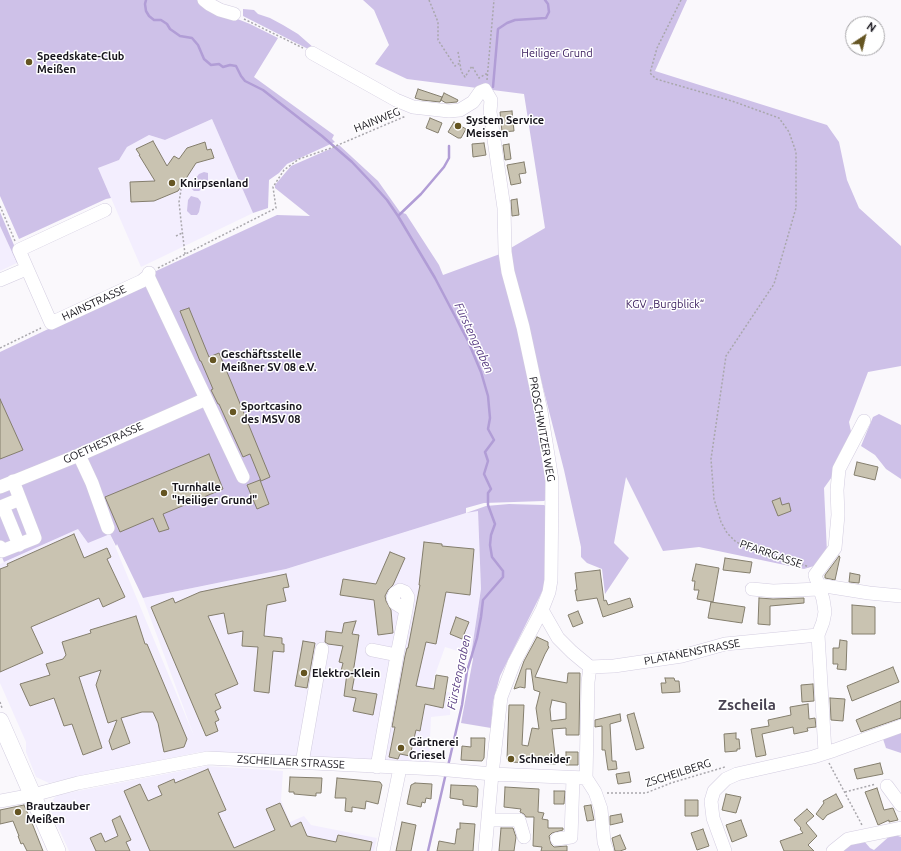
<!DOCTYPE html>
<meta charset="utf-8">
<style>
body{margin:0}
#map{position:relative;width:901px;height:851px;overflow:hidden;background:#faf8fc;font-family:Ubuntu,sans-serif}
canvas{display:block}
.north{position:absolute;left:845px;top:16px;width:40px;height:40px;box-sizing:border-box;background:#fff;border:1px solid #a2a1a4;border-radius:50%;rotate:35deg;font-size:11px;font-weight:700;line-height:16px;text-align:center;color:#17151c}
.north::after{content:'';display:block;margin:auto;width:14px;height:18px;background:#655522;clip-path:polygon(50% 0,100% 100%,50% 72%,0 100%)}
</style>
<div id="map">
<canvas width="901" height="851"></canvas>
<div class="north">N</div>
</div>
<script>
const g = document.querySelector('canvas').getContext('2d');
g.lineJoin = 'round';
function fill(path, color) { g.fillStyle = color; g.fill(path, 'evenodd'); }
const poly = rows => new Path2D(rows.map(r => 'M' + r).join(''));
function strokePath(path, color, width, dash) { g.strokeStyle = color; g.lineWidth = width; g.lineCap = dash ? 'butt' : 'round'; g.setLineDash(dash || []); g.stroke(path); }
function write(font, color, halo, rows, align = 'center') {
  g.font = font + ' Ubuntu,sans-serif'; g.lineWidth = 3; g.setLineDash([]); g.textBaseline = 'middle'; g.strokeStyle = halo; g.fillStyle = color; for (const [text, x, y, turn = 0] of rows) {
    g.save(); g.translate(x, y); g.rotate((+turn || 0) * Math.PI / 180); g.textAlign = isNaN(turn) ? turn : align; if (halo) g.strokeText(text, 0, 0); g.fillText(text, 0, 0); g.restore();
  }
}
fill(poly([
 [212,119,253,213,141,267,98,168,119,160,127,147,149,135,165,140],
 [0,226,17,263,0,271],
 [478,511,481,589,471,655,445,647,431,686,451,693,450,715,431,717,429,762,200,752,49,783,36,777,26,752,26,742,0,683,0,564,78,529,110,534,194,736,143,598,286,569,466,513],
 [207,766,283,771,281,800,290,822,304,816,311,825,377,838,374,851,69,851,48,805,57,795]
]), '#f3eefe');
fill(poly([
 [0,0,201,0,220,12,250,24,278,38,254,77,334,135,332,139,335,142,287,164,279,173,269,180,268,208,253,213,212,119,165,140,149,135,127,147,119,160,98,168,111,198,106,199,19,239,0,196],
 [363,0,687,0,655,71,827,125,839,142,847,180,859,208,901,246,901,366,868,372,849,422,854,446,824,488,827,553,814,566,804,569,699,547,663,551,626,477,614,543,629,558,605,594,602,569,587,563,581,557,581,547,564,470,536,360,524,320,509,249,545,228,524,94,407,79,375,64,389,45,374,10],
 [243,9,254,10,258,14,270,18,283,25,298,34,314,48,312,51,243,16],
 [339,145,378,181,400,212,406,214,439,265,443,275,500,254,528,361,542,452,547,499,544,501,484,503,466,508,466,513,486,506,509,504,544,505,547,507,548,580,500,676,493,702,491,728,461,723,473,659,471,655,481,589,478,511,466,513,286,569,143,598,117,544,116,546,110,534,88,543,78,529,4,562,0,552,0,352,147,282,156,277,154,272,277,215,310,216,275,188,275,185,291,166],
 [204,172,208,173,208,181,203,188,199,191,194,191,191,188,192,183,199,174],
 [191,196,198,198,201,202,199,212,197,215,191,215,187,211,188,200],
 [0,212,19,257,17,263,0,226],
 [879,414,901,425,901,479,886,469,875,455,861,446,873,417],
 [901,730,901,753,886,748,883,739],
 [892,834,901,837,901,851,839,851,850,843,864,841,870,848,874,850]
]), '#cec1e8');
strokePath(poly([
 [146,0,145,4,146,11,149,16,154,20,161,20,167,24,170,29,180,36,192,38,198,45,204,59,211,65,219,64,223,67,230,65,236,66,241,76,245,81,263,90,322,136,352,162,369,180,387,200,398,216,435,278,468,341,481,372,488,396,490,418,488,429,494,440,485,452,488,461,484,474,491,489,488,493,488,505,495,524,491,535,490,545,492,557,503,571,503,577,483,600,481,617,477,638,467,671,462,705,448,766],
 [493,87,498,29,507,23,515,20,546,18,549,12,548,4,545,0],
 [398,216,421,194,444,167,449,158,449,146],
 [428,851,446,773]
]), '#b19dd6', 2.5);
const building = poly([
 [418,89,442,97,440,102,422,100,415,98,418,89],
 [444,93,458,100,457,102,446,103,441,100,444,93],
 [512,111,514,131,502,132,500,112,512,111],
 [430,118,442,123,438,133,426,128,430,118],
 [454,122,466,129,461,138,458,138,448,132,454,122],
 [153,141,167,166,174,156,179,159,187,148,205,142,207,150,211,149,214,158,196,163,178,191,154,201,131,202,130,182,155,181,139,155,140,155,136,149,153,141],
 [484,143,486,155,473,157,472,144,484,143],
 [509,144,511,159,505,160,503,145,509,144],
 [524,162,526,173,519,174,521,183,511,185,507,165,524,162],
 [517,199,519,215,512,216,511,200,517,199],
 [189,308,209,357,219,353,232,384,270,477,261,481,250,454,243,457,219,404,218,404,211,390,213,389,201,361,200,361,180,311,189,308],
 [0,399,23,450,0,459,0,399],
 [209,454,223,489,163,514,169,529,159,532,153,518,120,532,105,497,209,454],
 [857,462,878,467,875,480,854,475,857,462],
 [260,480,269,504,257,509,247,485,260,480],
 [780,498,782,505,789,503,791,511,778,516,772,501,780,498],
 [74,534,84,558,107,548,111,557,107,559,125,597,103,607,99,598,31,627,43,653,0,672,0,569,8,566,7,564,74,534],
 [424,542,442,544,442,546,474,549,470,595,446,592,436,644,426,642,416,686,434,689,436,675,448,677,443,708,425,704,420,731,416,730,410,756,400,754,398,759,389,757,395,727,392,727,405,656,407,648,408,648,420,585,419,585,424,542],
 [390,552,405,558,393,585,388,590,385,596,386,601,391,610,393,633,378,635,374,600,340,595,343,579,376,584,390,552],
 [839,556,840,557,835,580,825,578,825,575,839,556],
 [725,558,752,562,750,573,723,570,725,558],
 [696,564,719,568,713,602,697,599,699,590,694,590,695,581,692,581,696,564],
 [600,570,604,601,606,600,608,605,630,598,633,607,603,617,597,598,577,601,575,590,577,590,575,573,600,570],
 [850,573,860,575,859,583,849,582,850,573],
 [286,574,289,587,283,588,286,601,267,605,266,612,264,636,282,638,282,644,284,644,284,652,273,651,269,693,254,691,258,647,242,646,243,631,228,634,224,613,208,616,238,684,215,694,221,708,215,711,219,720,215,722,218,731,206,736,151,607,173,598,175,603,200,592,286,574],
 [759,598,773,599,804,598,804,603,770,606,770,625,758,624,759,598],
 [711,602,745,607,742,623,708,618,711,602],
 [852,605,875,607,875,634,852,634,852,605],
 [578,611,583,623,573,627,568,615,578,611],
 [136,616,145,644,147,644,187,739,184,747,164,752,158,723,153,712,142,712,121,718,130,743,112,750,109,741,117,720,108,723,96,685,101,670,79,677,102,748,83,755,72,724,64,726,54,698,30,706,20,684,50,675,46,664,63,659,66,655,62,642,91,633,90,630,136,616],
 [456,617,469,622,462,639,450,634,456,617],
 [356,621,352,634,359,635,353,673,355,674,352,690,377,694,373,715,353,711,356,698,344,696,347,673,341,671,343,663,339,662,343,646,328,644,325,642,326,631,342,633,344,623,356,621],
 [537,637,548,642,548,646,549,647,545,654,535,677,567,683,568,673,580,673,579,735,566,735,566,728,552,729,556,764,509,762,507,759,509,705,524,705,522,745,528,746,532,728,539,729,536,708,540,692,534,690,531,669,526,669,525,688,520,687,514,689,524,661,537,637],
 [552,700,566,703,566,719,551,721,550,709,552,700],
 [840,640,847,641,846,670,837,669,838,664,833,664,833,648,839,648,840,640],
 [303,641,315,643,307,688,295,686,303,641],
 [893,667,899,682,852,701,847,686,893,667],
 [665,678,674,678,675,681,679,681,680,692,662,693,661,683,666,683,665,678],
 [813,684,814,701,802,702,801,685,813,684],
 [830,698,845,699,843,721,831,720,830,698],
 [901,701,901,718,861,732,856,720,901,701],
 [808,704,809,719,815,718,816,727,807,728,808,731,794,734,793,727,762,734,766,755,756,757,751,729,769,726,768,720,791,715,790,707,808,704],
 [634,713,644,748,636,750,627,715,634,713],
 [620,714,621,721,610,724,612,761,616,761,617,769,608,770,605,750,602,750,602,726,595,727,595,720,620,714],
 [736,733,736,739,739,739,740,749,737,749,737,751,725,752,724,734,736,733],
 [471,738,485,738,484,758,482,761,461,760,462,746,471,747,471,738],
 [566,752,578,752,578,765,566,765,566,752],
 [880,763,883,774,857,779,854,769,880,763],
 [208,769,226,810,218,813,234,848,275,830,266,809,280,803,291,827,301,822,307,836,336,842,338,835,372,842,370,851,150,851,124,791,140,784,148,801,162,795,158,786,174,779,175,783,208,769],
 [629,772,631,782,618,784,616,774,629,772],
 [290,777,322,778,321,793,316,793,316,796,294,794,294,792,289,792,290,777],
 [337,778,380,782,382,785,378,804,366,801,365,809,352,807,352,812,345,811,346,798,335,798,337,778],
 [415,783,432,784,431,799,426,798,425,803,422,802,421,807,407,804,411,785,415,783],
 [451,785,476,786,478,789,477,807,463,805,463,800,450,798,451,785],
 [505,787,539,789,538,812,544,813,542,819,548,820,548,828,563,828,563,830,552,833,549,836,551,844,554,847,567,846,567,851,541,851,542,847,533,846,534,817,526,817,524,814,520,812,521,809,504,807,505,787],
 [877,788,884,810,893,808,898,820,889,822,889,820,878,825,865,792,877,788],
 [554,791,565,791,564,804,554,804,554,791],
 [726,794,741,797,736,813,722,810,726,794],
 [836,794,843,807,827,815,823,820,816,814,824,803,823,801,836,794],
 [685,800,698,800,698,816,685,816,685,800],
 [24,805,32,823,43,851,27,851,23,843,21,844,18,836,19,836,13,821,0,824,0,810,24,805],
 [591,805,594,820,587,821,584,806,591,805],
 [807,809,814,816,806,823,817,836,808,845,814,851,784,851,780,841,803,833,800,829,801,828,794,820,807,809],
 [621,814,623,822,610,825,610,816,621,814],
 [120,816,131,840,126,842,130,851,96,851,90,838,101,833,105,842,118,836,112,820,120,816],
 [741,820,747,836,732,842,726,825,741,820],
 [402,822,416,825,411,851,396,851,402,822],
 [460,823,475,824,473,851,437,851,439,841,455,844,457,829,460,829,460,823],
 [501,828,513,828,516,837,514,851,499,851,501,828],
 [703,829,709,846,697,850,691,833,703,829],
 [620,835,626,849,620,851,615,851,612,838,620,835]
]);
fill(building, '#c9c3b1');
strokePath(building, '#847e6d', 1);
const minor = poly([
 [204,0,209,4,220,10,234,14],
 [312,53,396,100,413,107,449,111,460,110,473,102],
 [473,102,480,92,485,90,491,100,490,112,504,208,505,252,508,272,523,327,541,411,552,480,551,580,549,592,542,610,514,663,501,697,492,774,485,851],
 [105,210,19,250,51,323,142,281,148,276,149,273],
 [148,276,243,477],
 [0,280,26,269],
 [79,455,92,483,108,528],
 [0,487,79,455,206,399],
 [19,545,3,506,20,499],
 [0,547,2,551,35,538,13,481],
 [819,585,869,593,901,596],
 [752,589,773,591,819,589],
 [542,610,558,638,572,652,590,667],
 [372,650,397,655],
 [590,667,614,666,682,656,725,644,818,635],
 [825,752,818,635,823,622,825,612,823,599,815,575,835,548,838,515,837,490,839,469,864,421],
 [302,763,322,649],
 [377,767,397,655,406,610,408,597,405,592,400,590,395,593,393,598,395,603,406,610],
 [586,778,588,682,590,667],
 [586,778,595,792,601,809,604,842,607,851],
 [887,786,901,805],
 [0,801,33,795,78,783,208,758,438,769,492,774,586,778],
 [488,820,519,820,524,837],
 [557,839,571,837,573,778],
 [383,851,400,768],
 [725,851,713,818,711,801,714,791,726,779,737,774,813,757,835,750,901,726],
 [833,851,848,839,901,828]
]);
const major = poly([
 [0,721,57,851]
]);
strokePath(minor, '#d3cde0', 14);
strokePath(major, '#d3cde0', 18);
strokePath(poly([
 [429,0,438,22,438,40,455,66,460,63,461,71,465,77,472,66,479,78,486,74,488,75],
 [681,0,657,48,650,73,656,79,732,101,779,118,789,132,796,152,796,208,774,284,726,356,711,459,714,499,721,522,727,533,735,541,743,546,774,554,809,567],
 [244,19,303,48],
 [458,52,460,63],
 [487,80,494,0],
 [180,189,181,190,179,202,181,221,185,254],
 [0,206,15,241],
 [176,236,182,233],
 [158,268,276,208,273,187,284,170,299,159,331,148,406,116],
 [0,348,41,328],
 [0,702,2,708],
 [829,763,862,825],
 [845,792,876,784],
 [607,793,646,793,671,783,725,767]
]), '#a9a7ac', 1.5, [2, 2]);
strokePath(minor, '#fff', 13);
strokePath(major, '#fff', 17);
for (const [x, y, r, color] of [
 [29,62,4,"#655522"],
 [458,126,4,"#655522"],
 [172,183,4,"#655522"],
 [213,360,4,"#655522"],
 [233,412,4,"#655522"],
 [164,493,4,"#655522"],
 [304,673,4,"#655522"],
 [401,748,4,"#655522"],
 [511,759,4,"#655522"],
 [18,812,4,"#655522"]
]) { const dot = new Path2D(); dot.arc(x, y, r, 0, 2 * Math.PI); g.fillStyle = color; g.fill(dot); strokePath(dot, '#fff', 1.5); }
write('11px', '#36185a', '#fff', [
 ["Heiliger Grund",557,53],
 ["KGV „Burgblick“",665,304]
]);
write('bold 11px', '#17151c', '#fff', [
 ["Speedskate-Club",37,56],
 ["Meißen",37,69],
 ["System Service",466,120],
 ["Meissen",466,133],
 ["Knirpsenland",180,183],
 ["Geschäftsstelle",221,354],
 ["Meißner SV 08 e.V.",221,367],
 ["Sportcasino",241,406],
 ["des MSV 08",241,419],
 ["Turnhalle",172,487],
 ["\"Heiliger Grund\"",172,500],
 ["Elektro-Klein",312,673],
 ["Gärtnerei",409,742],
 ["Griesel",409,755],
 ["Schneider",519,759],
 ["Brautzauber",26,806],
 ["Meißen",26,819]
], 'left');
write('11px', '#17151c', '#fff', [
 ["HAINWEG",377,120,-22],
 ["HAINSTRASSE",94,303,-25],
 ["PROSCHWITZER WEG",542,429,80],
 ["GOETHESTRASSE",103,443,-24],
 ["PFARRGASSE",771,554,19],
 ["PLATANENSTRASSE",692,652,-11],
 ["ZSCHEILAER STRASSE",291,762,3],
 ["ZSCHEILBERG",678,773,-18]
]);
write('italic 12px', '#5c4085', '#fff', [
 ["Fürstengraben",474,338,65],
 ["Fürstengraben",459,672,-78]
]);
write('bold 15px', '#494352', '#fff', [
 ["Zscheila",747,705]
]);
</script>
